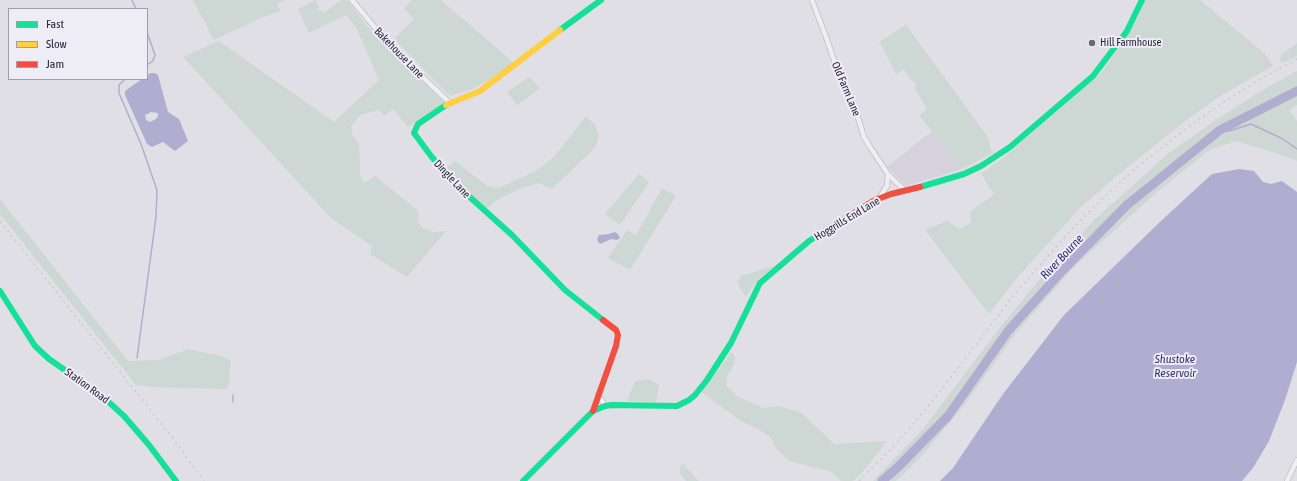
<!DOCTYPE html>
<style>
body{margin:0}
#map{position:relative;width:1297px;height:481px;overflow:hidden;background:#e0dfe5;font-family:"Asap Condensed",sans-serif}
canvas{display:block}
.legend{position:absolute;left:8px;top:8px;width:140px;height:72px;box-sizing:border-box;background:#eeecf5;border:1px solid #a09dac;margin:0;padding:5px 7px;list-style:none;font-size:12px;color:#2c263e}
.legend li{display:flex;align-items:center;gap:8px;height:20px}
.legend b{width:20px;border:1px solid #a09dac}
</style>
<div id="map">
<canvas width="1297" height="481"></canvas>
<ul class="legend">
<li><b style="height:5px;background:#16e098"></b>Fast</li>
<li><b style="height:5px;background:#ffcf43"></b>Slow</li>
<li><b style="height:5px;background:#f24e42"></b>Jam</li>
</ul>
</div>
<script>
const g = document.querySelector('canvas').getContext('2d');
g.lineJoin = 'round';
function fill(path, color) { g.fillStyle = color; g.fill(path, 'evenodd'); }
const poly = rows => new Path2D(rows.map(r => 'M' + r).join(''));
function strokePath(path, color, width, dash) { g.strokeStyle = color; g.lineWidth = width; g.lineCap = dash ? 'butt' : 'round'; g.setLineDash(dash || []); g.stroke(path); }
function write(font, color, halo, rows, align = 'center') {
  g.font = font + ' "Asap Condensed",sans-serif'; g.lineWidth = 4; g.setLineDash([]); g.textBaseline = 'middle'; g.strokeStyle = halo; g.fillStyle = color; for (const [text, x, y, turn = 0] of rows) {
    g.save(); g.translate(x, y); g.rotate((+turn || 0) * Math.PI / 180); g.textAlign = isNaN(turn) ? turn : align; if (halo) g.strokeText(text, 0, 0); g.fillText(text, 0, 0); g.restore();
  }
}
fill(poly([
 [932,131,962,169,906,186,887,167]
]), '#d5d2dd');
fill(poly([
 [193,0,285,0,277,4,280,11,261,18,214,40],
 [315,0,318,3,317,4,319,7,317,9,319,11,320,10,323,13,341,0,347,0,367,26,445,103,408,127,393,109,384,116,379,110,360,115,351,127,352,134,359,143,360,175,364,183,375,176,417,210,419,214,417,220,423,228,433,232,446,231,407,277,370,254,372,246,331,218,183,57,219,41,334,122,379,80,356,27,346,15,309,33,298,9],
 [412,0,441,0,514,63,492,78,470,90,450,96,394,39,414,19,404,8],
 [1145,0,1200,0,1265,54,1273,66,1220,96,1188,119,1125,169,1081,207,1014,281,989,314,925,230,947,221,960,229,972,222,970,212,994,194,981,174,1003,158,1102,72,1137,20],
 [906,25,988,137,991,151,994,152,962,169,919,115,927,109,915,89,916,83,912,81,904,69,896,74,881,44,878,43],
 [1297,43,1297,56,1282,63,1280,61,1281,55],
 [1297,71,1297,105,1289,110,1297,121,1297,161,1294,159,1236,141,1209,150,1156,193,1076,265,1016,333,963,407,918,460,896,481,873,481,923,429,1002,325,1045,273,1093,221,1170,152,1216,120,1259,92],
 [529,77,540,88,517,105,507,92],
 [586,116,595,125,599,135,596,147,552,189,539,183,521,188,498,199,487,209,461,186,444,169,455,161,487,186,499,188,536,171,554,157],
 [639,174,649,182,620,225,605,214],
 [662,188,676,196,630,270,608,258,627,230,636,235],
 [0,199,128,361,158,360,189,349,221,356,231,361,228,389,150,387,136,385,0,214],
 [774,266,755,283,746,297,737,282,741,276],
 [731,352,735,356,734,364,727,377,726,386,737,396,763,408,779,406,802,413,834,444,887,441,866,468,853,481,841,481,832,472,790,461,777,450,771,438,757,428,744,423,701,392,708,384],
 [648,379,659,385,656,402,627,401,635,381],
 [682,463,699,481,686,481,684,479,679,471]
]), '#cdd7d3');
fill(poly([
 [151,73,155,73,158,75,168,112,179,119,188,141,175,151,163,142,152,147,147,144,125,95,125,91,142,79,147,79,147,75],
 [151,112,158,113,158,116,156,119,150,122,146,120,145,115],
 [1239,169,1254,171,1263,182,1271,184,1282,181,1297,192,1297,362,1285,400,1269,441,1253,468,1242,481,940,481,953,468,1003,394,1064,315,1162,220,1212,174],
 [615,232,618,234,620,238,617,240,611,239,600,244,597,240,599,235,609,234]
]), '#b1add1');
strokePath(poly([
 [132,0,136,9],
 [147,32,155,55,153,61,147,65],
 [125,79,119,85,119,93,141,144,157,190,156,217,137,358],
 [1220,130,1229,131,1251,124,1281,138,1297,149],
 [233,402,233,395]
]), '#b1add1', 1.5);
strokePath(poly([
 [882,481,898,467,948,416,1008,331,1062,271,1127,205,1220,130,1297,91]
]), '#b1add1', 9);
const street = poly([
 [352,0,377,30,410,65,450,103],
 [812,0,826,37,837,69,854,105,864,137,870,147,888,174,900,186,905,190],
 [879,198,887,186,888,174],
 [598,394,605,406],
 [1287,481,1297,460]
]);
strokePath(street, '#bdbcc2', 6);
strokePath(street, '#efeff1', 4.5);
strokePath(poly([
 [560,30,601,0],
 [446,105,418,124,414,133,431,156,453,182,512,235,565,290,603,320],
 [920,187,964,174,981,166,1010,147,1093,76,1127,31,1142,0],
 [0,291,35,346,49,359,102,396,124,416,149,445,176,481],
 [523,481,593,411,605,406,612,405,677,406,689,400,695,395,707,380,731,343,760,283,809,241,833,226]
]), '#16e098', 6);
strokePath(poly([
 [446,105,480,91,560,30]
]), '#ffcf43', 6);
strokePath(poly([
 [833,226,873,201,891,194,920,187],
 [593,411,616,346,618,335,616,330,603,320]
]), '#f24e42', 6);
strokePath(poly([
 [0,221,171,436,204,481],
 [859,481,898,442,935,398,1014,295,1040,265,1074,227,1105,196,1136,168,1183,131,1216,107,1266,76,1297,59]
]), '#c9c8cc', 1.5, [2, 4]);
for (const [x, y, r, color] of [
 [1092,43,4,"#6b6778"]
]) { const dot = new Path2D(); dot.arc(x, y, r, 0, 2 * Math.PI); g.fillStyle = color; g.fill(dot); strokePath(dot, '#eeecf5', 1.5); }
write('11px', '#2c263e', '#eeecf5', [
 ["Hill Farmhouse",1100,43]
], 'left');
write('11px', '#2c263e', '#eeecf5', [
 ["Bakehouse Lane",399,53,46],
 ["Old Farm Lane",846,89,67],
 ["Dingle Lane",452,179,47],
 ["Hoggrills End Lane",847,219,-31],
 ["Station Road",87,386,36]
]);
write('italic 12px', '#3b3171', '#eeecf5', [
 ["River Bourne",1062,257,-47],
 ["Shustoke",1175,359],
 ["Reservoir",1175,373]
]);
</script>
